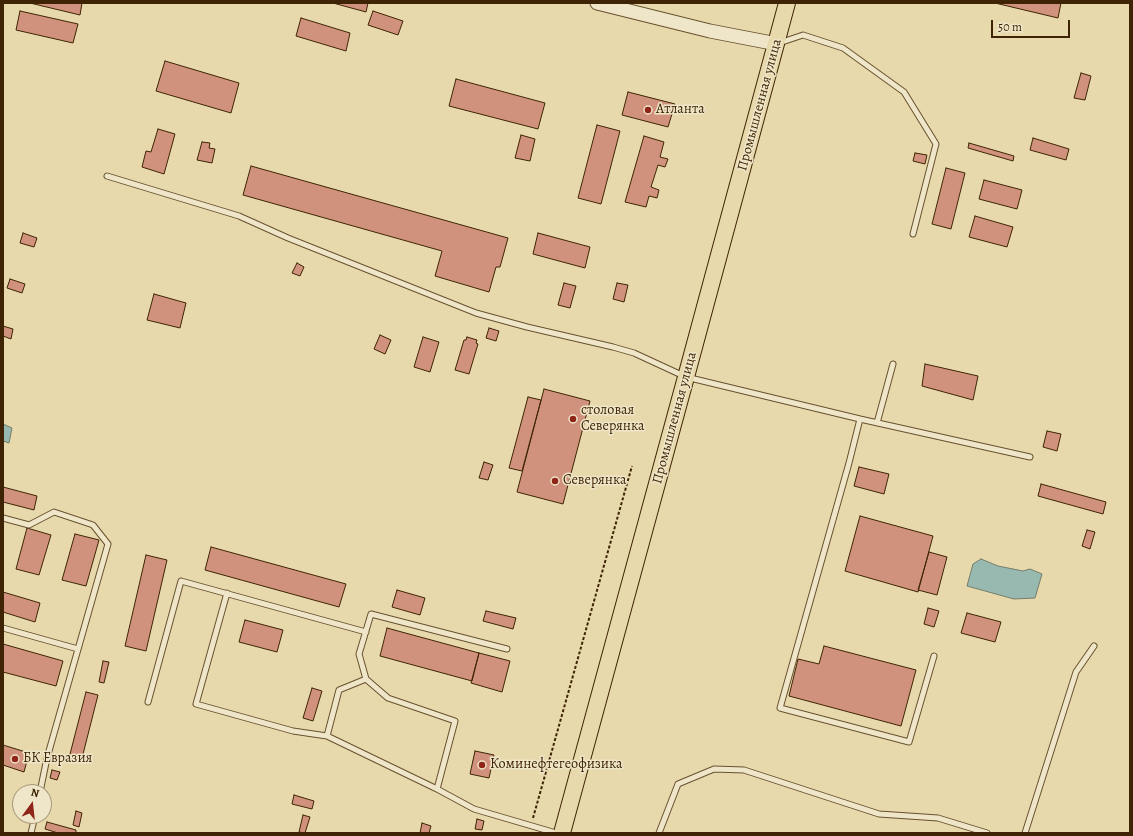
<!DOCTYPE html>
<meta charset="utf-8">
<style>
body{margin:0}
#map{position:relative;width:1133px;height:836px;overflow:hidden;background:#e7d9ac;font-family:Alegreya,serif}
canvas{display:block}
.frame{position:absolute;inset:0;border:4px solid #3e2404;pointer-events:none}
.north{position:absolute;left:12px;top:784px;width:40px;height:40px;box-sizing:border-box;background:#efe6c9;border:1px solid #a8987a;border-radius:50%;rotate:15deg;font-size:11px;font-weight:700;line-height:16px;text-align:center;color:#3e2404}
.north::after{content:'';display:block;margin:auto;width:14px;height:18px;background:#8f2418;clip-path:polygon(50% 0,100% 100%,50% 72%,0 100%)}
.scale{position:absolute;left:991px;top:20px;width:79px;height:18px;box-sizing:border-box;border:2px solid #3e2404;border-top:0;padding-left:5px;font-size:12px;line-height:14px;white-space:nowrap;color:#3e2404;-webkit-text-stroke:3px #efe6c9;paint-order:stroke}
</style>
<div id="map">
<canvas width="1133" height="836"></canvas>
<div class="frame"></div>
<div class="north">N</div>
<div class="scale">50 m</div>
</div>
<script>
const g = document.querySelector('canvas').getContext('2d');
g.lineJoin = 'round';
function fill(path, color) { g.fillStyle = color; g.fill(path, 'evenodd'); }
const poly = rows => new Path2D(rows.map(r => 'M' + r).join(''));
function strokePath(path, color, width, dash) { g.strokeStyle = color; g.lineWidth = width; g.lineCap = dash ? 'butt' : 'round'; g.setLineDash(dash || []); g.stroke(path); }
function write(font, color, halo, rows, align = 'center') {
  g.font = font + ' Alegreya,serif'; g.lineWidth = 3; g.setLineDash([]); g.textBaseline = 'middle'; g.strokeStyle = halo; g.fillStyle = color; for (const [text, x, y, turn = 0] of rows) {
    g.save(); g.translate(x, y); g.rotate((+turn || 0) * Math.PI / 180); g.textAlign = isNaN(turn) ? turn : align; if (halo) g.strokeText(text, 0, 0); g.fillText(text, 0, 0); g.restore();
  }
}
const water = poly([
 [3,424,12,428,9,443,3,441,3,424],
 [981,559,998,566,1023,571,1030,569,1042,574,1035,598,1014,599,967,586,973,564,981,559]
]);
fill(water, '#98b9b0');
strokePath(water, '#747d6b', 1);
const building = poly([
 [30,3,82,3,80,15,30,3],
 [333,3,368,3,366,12,333,3],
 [995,3,1061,3,1058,18,995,3],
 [20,11,78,24,73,43,16,30,20,11],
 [373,11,403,21,398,35,368,25,373,11],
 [301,18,350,33,346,51,296,36,301,18],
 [165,61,239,83,231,113,156,91,165,61],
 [1081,73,1091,76,1085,100,1074,98,1081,73],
 [456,79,545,103,538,129,449,106,456,79],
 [628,92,675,104,668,127,622,115,628,92],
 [597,125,620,131,601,204,578,198,597,125],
 [158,129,175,134,164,174,142,167,146,151,151,152,158,129],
 [521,135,535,139,530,161,515,158,521,135],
 [644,136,664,142,660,157,668,159,665,167,658,165,651,187,659,190,657,198,649,196,646,207,625,202,644,136],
 [1033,138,1069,149,1066,160,1030,150,1033,138],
 [202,142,210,143,209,148,215,149,212,163,197,160,202,142],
 [969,143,1014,156,1013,161,968,148,969,143],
 [915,153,927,155,925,164,913,161,915,153],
 [251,166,508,238,500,267,496,267,489,292,435,276,442,251,243,195,251,166],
 [946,168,965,173,951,229,932,224,946,168],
 [984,180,1022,190,1017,209,979,199,984,180],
 [975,216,1013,227,1007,247,969,237,975,216],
 [23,233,37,238,34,247,20,243,23,233],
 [538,233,590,247,585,268,533,254,538,233],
 [297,263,304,267,300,276,292,273,297,263],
 [10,279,25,284,22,293,7,288,10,279],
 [564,283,576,286,570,308,558,305,564,283],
 [617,283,628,285,624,302,613,299,617,283],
 [154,294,186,303,180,328,147,320,154,294],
 [3,326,13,329,11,339,3,336,3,326],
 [489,328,499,331,496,341,486,338,489,328],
 [380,335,391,340,385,354,374,349,380,335],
 [423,337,439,342,430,372,414,367,423,337],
 [467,337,477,340,476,343,478,344,469,374,455,370,464,340,466,340,467,337],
 [925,364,978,376,973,400,922,386,925,364],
 [544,389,590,401,563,504,517,492,544,389],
 [528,397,541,400,522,471,509,468,528,397],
 [1047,431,1061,434,1057,451,1043,447,1047,431],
 [484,462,493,465,488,480,479,478,484,462],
 [859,467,889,474,884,494,854,486,859,467],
 [1041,484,1106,502,1103,514,1038,496,1041,484],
 [3,487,37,496,34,510,3,502,3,487],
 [860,516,933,536,918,592,845,571,860,516],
 [27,528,51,535,39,575,16,569,27,528],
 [1087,530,1095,532,1090,549,1082,546,1087,530],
 [75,534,99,540,86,586,62,580,75,534],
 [211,547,346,584,339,607,205,570,211,547],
 [929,552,947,557,937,595,918,590,929,552],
 [146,555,167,560,146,651,125,646,146,555],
 [397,590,425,598,420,615,392,607,397,590],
 [3,592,40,603,35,622,3,612,3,592],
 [928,608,939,611,934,627,924,624,928,608],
 [486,611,516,618,513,629,483,621,486,611],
 [967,613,1001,622,995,642,961,633,967,613],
 [245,620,283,630,277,652,239,642,245,620],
 [387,628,479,653,472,681,380,656,387,628],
 [3,644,63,661,56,686,3,672,3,644],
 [824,646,916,670,901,726,789,696,798,659,819,664,824,646],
 [479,653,510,661,502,692,471,683,479,653],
 [103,661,109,662,104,683,99,682,103,661],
 [312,688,322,691,313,721,303,718,312,688],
 [86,692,98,695,81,762,69,758,86,692],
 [3,745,29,753,24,772,3,765,3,745],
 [475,751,494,755,489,778,470,774,475,751],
 [52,770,60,772,57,780,50,778,52,770],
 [294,795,314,801,312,809,292,804,294,795],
 [76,811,82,813,79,827,73,825,76,811],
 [303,815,310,817,305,833,299,832,303,815],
 [477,819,484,821,482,830,475,829,477,819],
 [47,822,76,830,76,833,58,833,45,829,47,822],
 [422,823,431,826,429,833,420,833,422,823]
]);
fill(building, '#d0927d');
strokePath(building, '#3e2404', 1);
const service = poly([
 [779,43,803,35,843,48,904,92,936,144,913,234],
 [107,176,239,216,288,238,476,313,527,327,613,347,634,353,686,377,860,419,1030,457],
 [860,419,849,463,780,708,909,742,934,656],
 [877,423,893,364],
 [3,518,29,525,54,512,93,525,108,544,47,758,40,792],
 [227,593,196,704,293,731,327,736,437,789,474,809,556,833],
 [3,628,78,649],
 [148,702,181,581,366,632],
 [327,736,339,690,366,679],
 [437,789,455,721,388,698,366,679,359,654,371,614,507,649],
 [31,833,35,816],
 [659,833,678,784,714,769,744,770,879,814,938,818,987,833],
 [1025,833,1076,672,1094,646]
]);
const tertiary = poly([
 [597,3,710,31,777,44]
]);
const primary = poly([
 [562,833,686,377,787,3]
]);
strokePath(service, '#68512e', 7);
strokePath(tertiary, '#68512e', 15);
strokePath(primary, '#3e2404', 18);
strokePath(poly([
 [533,818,632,466]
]), '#3e2404', 2, [3, 2]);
strokePath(service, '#efe6c9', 5);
strokePath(tertiary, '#efe6c9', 13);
strokePath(primary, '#e7d9ac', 16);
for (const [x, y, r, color] of [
 [648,110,4,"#8f2418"],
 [573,419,4,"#8f2418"],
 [555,481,4,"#8f2418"],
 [15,759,4,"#8f2418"],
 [482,765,4,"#8f2418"]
]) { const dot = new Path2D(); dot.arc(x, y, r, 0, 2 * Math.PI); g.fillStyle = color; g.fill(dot); strokePath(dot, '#efe6c9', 1.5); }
write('14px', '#3e2404', '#efe6c9', [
 ["Промышленная улица",760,105,-75],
 ["Промышленная улица",675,418,-75]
]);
write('14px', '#3e2404', '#efe6c9', [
 ["Атланта",656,110],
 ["столовая",581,411],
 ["Северянка",581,427],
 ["Северянка",563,481],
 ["БК Евразия",23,759],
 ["Коминефтегеофизика",490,765]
], 'left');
</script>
